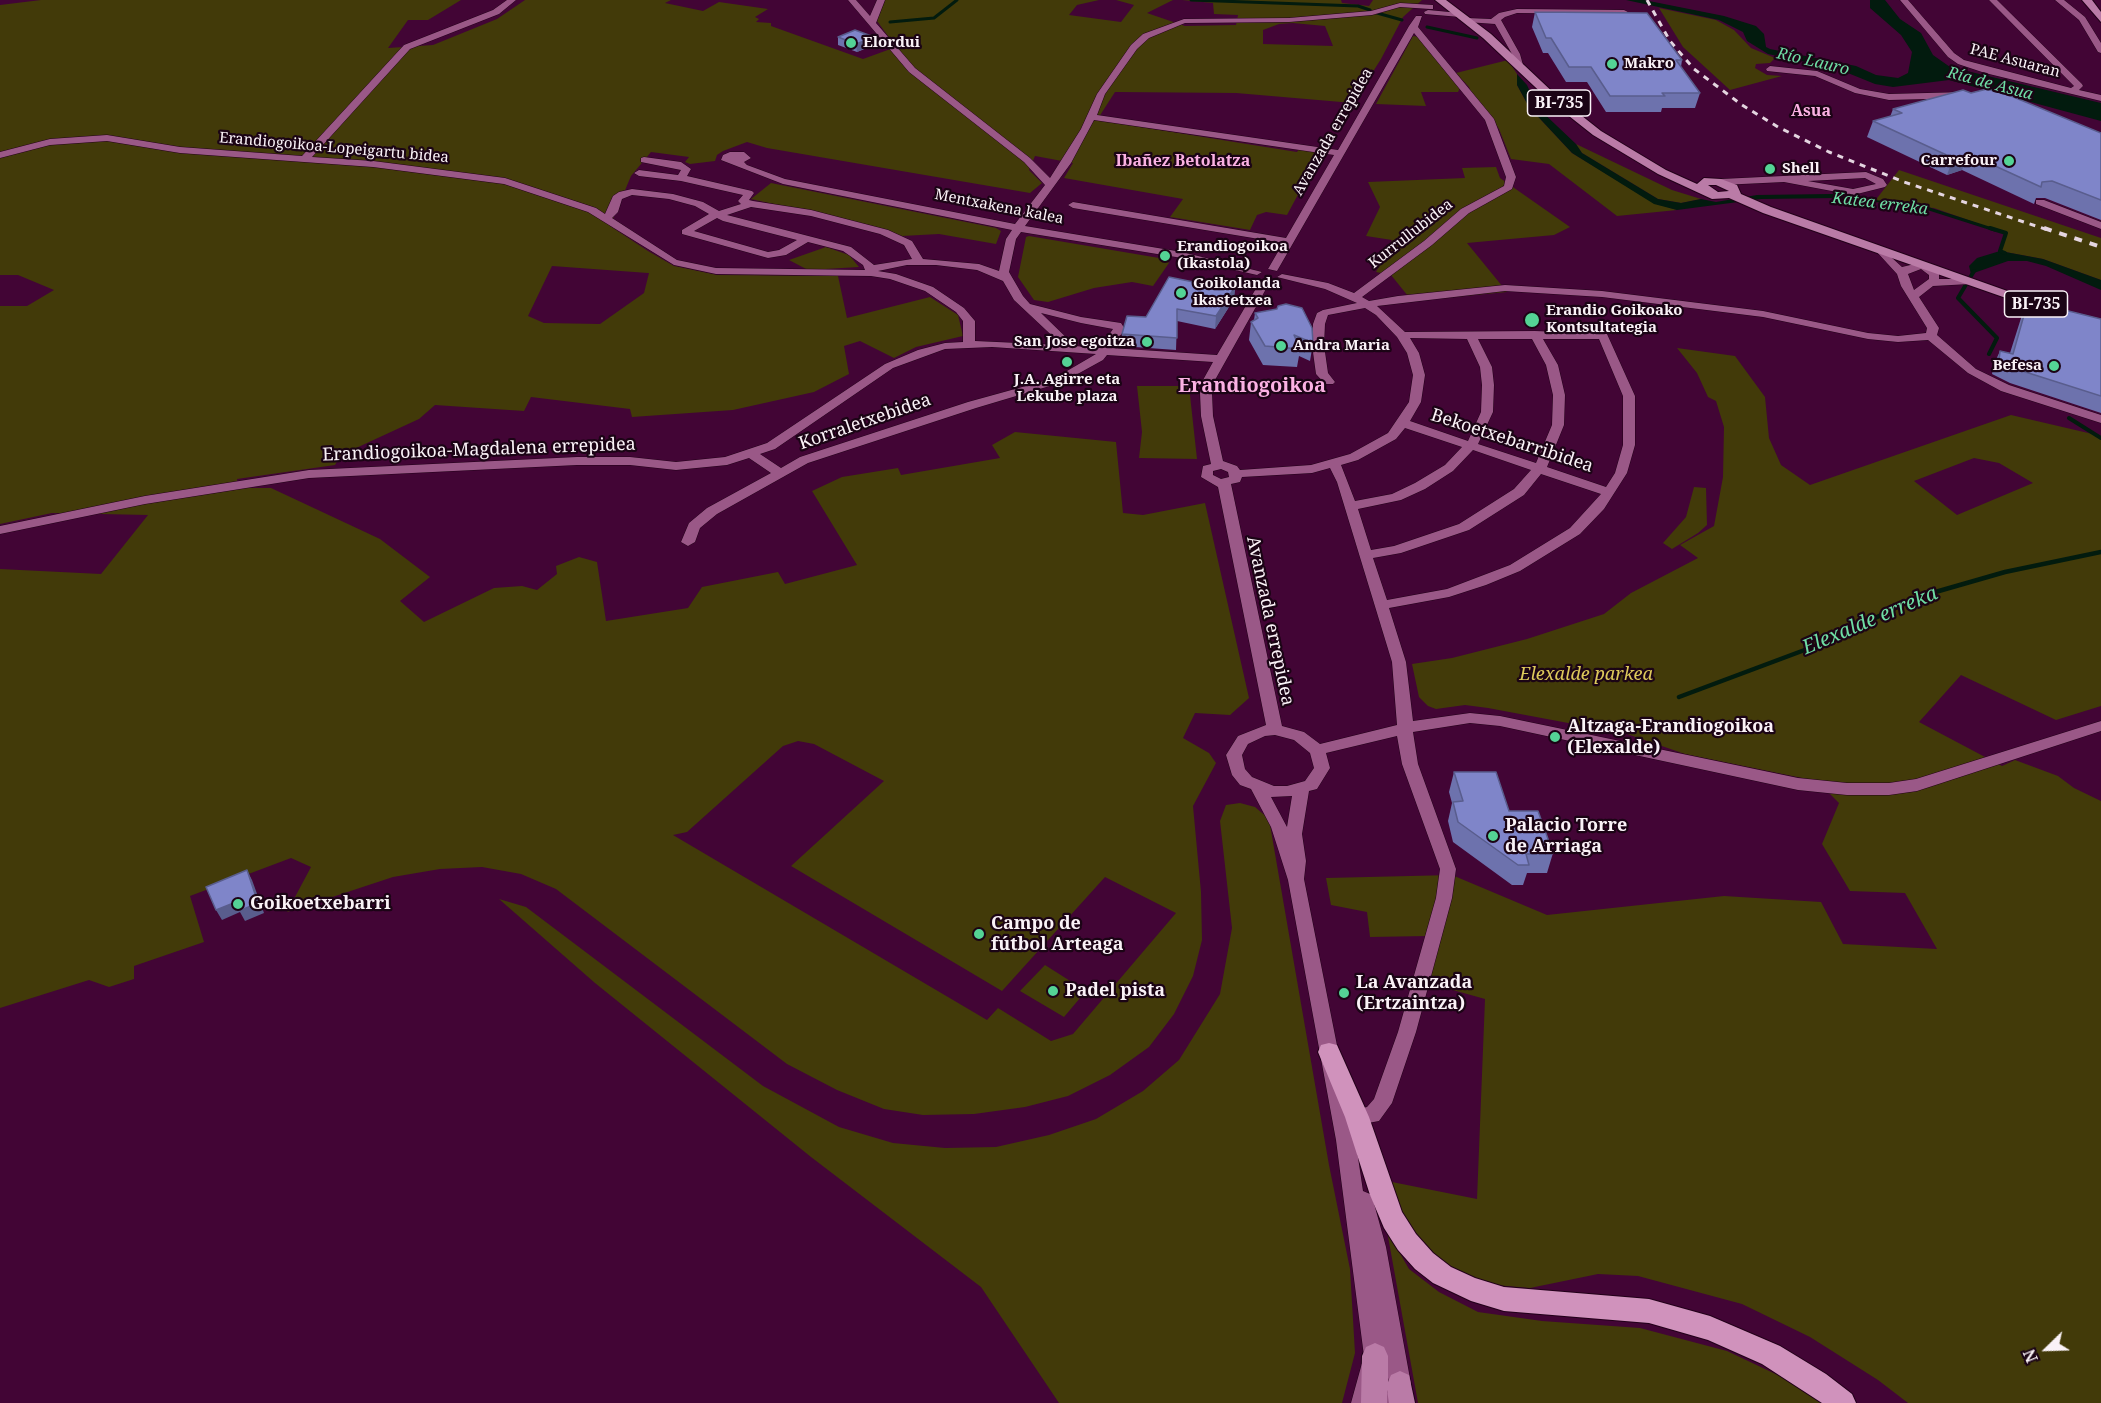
<!DOCTYPE html>
<meta charset="utf-8">
<style>
body{margin:0}
#map{position:relative;width:2101px;height:1403px;overflow:hidden;background:#420535;font-family:"Noto Serif",serif}
canvas{display:block}
.north{position:absolute;left:2017px;top:1319px;width:60px;height:60px;-webkit-text-stroke:4px #1b0415;paint-order:stroke;rotate:247deg;font-size:16px;font-weight:700;line-height:24px;text-align:center;color:#faf2f7}
.north::after{content:'';display:block;margin:auto;width:21px;height:27px;background:#faf2f7;clip-path:polygon(50% 0,100% 100%,50% 72%,0 100%)}
</style>
<div id="map">
<canvas width="2101" height="1403"></canvas>
<div class="north">N</div>
</div>
<script>
const g = document.querySelector('canvas').getContext('2d');
g.lineJoin = 'round';
function fill(path, color) { g.fillStyle = color; g.fill(path, 'evenodd'); }
const poly = rows => new Path2D(rows.map(r => 'M' + r).join(''));
function strokePath(path, color, width, dash) { g.strokeStyle = color; g.lineWidth = width; g.lineCap = dash ? 'butt' : 'round'; g.setLineDash(dash || []); g.stroke(path); }
function write(font, color, halo, rows, align = 'center') {
  g.font = font + ' "Noto Serif",serif'; g.lineWidth = 4.5; g.setLineDash([]); g.textBaseline = 'middle'; g.strokeStyle = halo; g.fillStyle = color; for (const [text, x, y, turn = 0] of rows) {
    g.save(); g.translate(x, y); g.rotate((+turn || 0) * Math.PI / 180); g.textAlign = isNaN(turn) ? turn : align; if (halo) g.strokeText(text, 0, 0); g.fillText(text, 0, 0); g.restore();
  }
}
fill(poly([
 [41,0,461,0,428,20,408,20,388,48,433,45,497,19,525,0,671,0,665,3,703,11,719,2,768,9,755,17,759,19,756,22,771,23,771,26,863,59,896,47,877,21,885,0,1099,0,1077,5,1069,15,1121,22,1134,5,1116,0,1173,0,1147,13,1185,26,1236,25,1238,15,1214,14,1213,3,1182,0,1341,0,1342,3,1369,6,1373,0,1422,0,1403,17,1381,59,1353,103,1236,93,1115,92,1097,120,1297,152,1301,146,1322,150,1287,215,1266,212,1257,215,1250,230,1170,217,1183,199,1064,178,1073,163,1035,156,1029,170,1042,183,1030,193,767,148,747,142,723,151,717,155,715,161,690,164,685,162,689,157,651,152,631,176,610,226,648,251,674,266,717,275,838,276,847,318,930,297,958,315,963,336,916,347,894,358,860,341,844,346,849,374,814,392,733,410,632,417,630,409,531,397,524,411,435,405,419,419,341,455,335,465,237,479,238,488,271,488,380,539,430,577,400,601,424,622,494,588,522,586,537,590,557,574,556,566,579,557,597,562,606,621,688,608,702,587,778,572,785,584,857,565,812,491,842,477,898,468,901,475,1000,458,992,445,1015,432,1116,442,1123,513,1143,515,1205,503,1249,698,1230,715,1195,713,1183,738,1209,753,1216,763,1193,806,1201,892,1202,940,1193,976,1174,1014,1149,1047,1110,1075,1068,1096,1025,1107,974,1114,923,1115,884,1109,837,1090,787,1064,556,889,521,874,482,867,440,869,393,877,287,912,311,867,291,858,190,896,204,942,134,966,134,979,109,987,89,980,0,1008,0,569,101,574,148,515,52,513,0,524,0,306,27,306,54,290,18,275,0,275,0,5],
 [1293,23,1325,26,1333,46,1263,44,1263,30,1279,24],
 [552,266,648,273,649,273,644,293,600,324,544,323,528,316],
 [798,741,814,744,884,781,791,866,1002,991,1105,877,1176,913,1073,1034,1051,1041,998,1008,987,1020,673,835,687,832,783,746],
 [1659,8,1716,20,1734,30,1751,48,1775,58,1770,63,1756,64,1755,68,1767,75,1782,76,1730,90,1683,47],
 [1413,36,1420,37,1460,88,1458,92,1421,92,1426,106,1376,104],
 [1508,60,1517,74,1517,85,1529,107,1572,153,1654,203,1677,210,1617,216,1549,164,1511,159,1499,129,1489,114,1473,98,1469,87,1456,73],
 [1576,144,1672,190,1701,199,1681,203,1658,199,1582,153],
 [1496,167,1500,178,1570,227,1554,235,1467,243,1507,292,1412,301,1391,275,1376,272,1392,240,1366,236,1380,207,1368,182,1465,178,1462,168],
 [1899,170,2101,238,2101,280,2043,259,2000,251,2005,233,1934,208,1874,202],
 [771,183,996,228,1001,231,996,244,939,234,902,236,869,225,751,199],
 [1029,236,1165,259,1169,263,1153,286,1132,282,1094,288,1048,302,1034,300,1018,277,1026,237],
 [826,247,849,255,859,267,808,270,789,260],
 [1677,348,1735,356,1765,397,1769,438,1781,465,1810,485,2011,415,2101,436,2101,706,2056,720,1961,675,1919,722,2002,766,2015,760,2058,776,2074,788,2101,801,2101,1403,1908,1403,1878,1380,1810,1337,1742,1304,1638,1276,1598,1274,1530,1288,1483,1284,1454,1272,1428,1254,1406,1225,1382,1180,1477,1199,1485,999,1417,980,1428,936,1370,937,1367,912,1331,905,1326,878,1452,875,1547,915,1724,896,1821,902,1843,944,1937,949,1905,893,1850,891,1822,844,1839,803,1817,781,1685,754,1627,734,1488,708,1465,705,1436,709,1428,706,1419,697,1412,664,1452,658,1527,639,1604,614,1631,593,1698,558,1680,545,1714,526,1723,477,1724,427,1716,401,1708,397,1697,373],
 [1974,458,1999,463,2033,483,1957,515,1914,481],
 [1137,386,1189,386,1197,459,1139,458,1142,432],
 [1694,487,1706,488,1707,525,1698,533,1672,549,1663,543,1686,517],
 [1240,803,1255,807,1269,819,1329,1165,1350,1269,1355,1353,1342,1403,1059,1403,981,1287,811,1157,595,983,499,899,526,907,763,1086,839,1127,893,1143,945,1148,996,1147,1049,1135,1096,1119,1143,1091,1179,1060,1220,994,1232,928,1220,821,1226,805],
 [1045,965,1086,991,1064,1017,1020,991],
 [1387,1231,1409,1269,1439,1292,1478,1312,1542,1321,1640,1328,1727,1351,1786,1379,1821,1403,1418,1403]
]), '#423a09');
fill(poly([
 [1626,0,1644,0,1724,16,1756,26,1764,34,1766,47,1770,49,1856,66,1876,75,1898,78,1908,73,1912,52,1901,35,1870,8,1870,0,1885,0,1900,19,1921,33,1933,55,1950,67,2101,103,2101,121,1949,80,1893,87,1875,84,1838,69,1768,54,1747,41,1743,32,1719,20],
 [1517,74,1527,85,1537,107,1576,144,1582,153,1658,199,1681,203,1701,199,1716,202,1757,195,1832,194,1926,207,1835,198,1761,199,1677,210,1654,204,1572,153,1529,107,1517,85],
 [2000,251,2043,259,2101,280,2101,290,2046,266,2027,261,2008,261,1971,274,1969,266,1977,258]
]), '#021b0e');
strokePath(poly([
 [1191,0,1358,6,1370,10],
 [1377,13,1402,20],
 [890,22,934,18,957,0],
 [1427,27,1477,38],
 [1920,206,1995,230]
]), '#021b0e', 3);
strokePath(poly([
 [1990,228,2006,233,2000,251,2005,253],
 [1974,271,1958,298,1997,338,1989,354],
 [2069,418,2101,438]
]), '#021b0e', 4);
strokePath(poly([
 [1679,697,1826,642,1918,597,2005,572,2101,552]
]), '#021b0e', 4.5);
const street = poly([
 [507,0,516,0,499,14,410,49,312,157,373,161,505,178,596,208,605,214,613,196,619,192,632,189,673,194,703,202,719,211,741,204,738,201,743,195,681,181,639,176,634,173,639,170,678,175,681,170,641,162,641,158,644,157,681,162,691,169,687,176,752,191,754,193,749,200,753,201,811,210,888,230,912,241,923,259,979,264,999,271,1006,239,1012,230,783,184,721,160,723,155,730,152,744,152,751,158,744,162,747,165,785,179,1015,224,1045,185,1024,162,909,72,848,0,856,0,870,16,877,0,885,0,876,23,915,68,1030,158,1050,178,1081,129,1097,94,1131,45,1143,34,1184,19,1289,18,1371,11,1400,3,1433,5,1433,9,1430,9,1400,7,1372,15,1289,22,1185,23,1149,38,1137,49,1105,94,1097,115,1338,150,1409,26,1416,16,1422,16,1418,27,1494,119,1516,177,1512,189,1469,213,1432,245,1362,297,1369,301,1398,296,1505,285,1602,291,1763,311,1868,333,1898,336,1926,333,1927,328,1901,286,1897,274,1876,251,1881,248,1902,267,1923,262,1939,272,1939,279,1974,279,1974,283,1970,284,1933,286,1919,297,1939,328,1937,335,1976,369,2009,385,2101,415,2101,423,2001,391,1968,373,1928,340,1898,342,1868,339,1763,317,1602,297,1505,291,1377,306,1405,332,1535,331,1607,334,1635,396,1635,445,1627,473,1604,509,1580,534,1520,571,1486,585,1449,597,1389,608,1406,662,1413,721,1470,713,1500,716,1798,778,1847,783,1889,783,1916,779,2101,721,2101,731,1917,791,1889,795,1847,795,1798,790,1500,726,1470,723,1413,732,1418,764,1456,869,1452,898,1416,1032,1392,1103,1379,1121,1357,1125,1353,1124,1363,1191,1370,1194,1373,1200,1386,1247,1411,1384,1407,1403,1385,1403,1389,1384,1385,1358,1373,1403,1351,1403,1364,1356,1336,1140,1288,880,1271,827,1251,789,1240,785,1232,775,1226,755,1238,736,1266,725,1218,487,1201,477,1203,466,1211,464,1201,416,1200,393,1203,380,1213,362,1107,355,1103,360,1063,382,976,408,808,463,717,514,700,528,695,542,688,546,681,542,689,523,707,508,771,473,749,458,727,465,676,470,630,465,577,465,309,478,145,504,0,534,0,526,145,496,309,470,577,457,630,457,676,462,725,457,767,443,885,364,918,350,945,343,963,342,963,321,956,312,925,291,890,279,871,276,716,274,674,265,588,212,504,184,373,167,180,153,107,141,50,145,0,158,0,152,50,139,107,135,180,147,302,156,404,45,493,10,507,0],
 [1414,33,1485,120,1506,177,1504,186,1461,209,1424,241,1354,293,1328,283,1282,274,1277,277,1325,289,1357,303,1323,310,1317,313,1313,324,1312,345,1316,374,1325,384,1333,384,1335,382,1328,373,1324,345,1325,324,1328,315,1365,308,1376,315,1397,337,1407,353,1413,375,1409,402,1388,433,1350,454,1311,465,1240,470,1237,466,1223,461,1213,416,1212,393,1215,380,1271,280,1270,278,1261,280,1217,355,1111,348,1125,329,1121,323,1081,317,1030,304,1023,296,1009,272,1016,239,1021,232,1182,258,1257,275,1262,272,1182,252,1025,226,1071,163,1094,120,1334,155,1286,238,1073,202,1068,205,1073,208,1283,243,1268,269,1277,271,1414,33],
 [632,195,669,199,695,206,709,214,682,230,682,234,768,258,786,255,808,242,843,251,863,265,865,270,716,268,677,260,612,218,618,212,622,199,632,195],
 [751,207,811,216,880,234,904,245,912,259,874,265,851,247,727,215,751,207],
 [717,218,723,221,797,240,779,250,768,252,694,231,717,218],
 [907,265,936,265,977,270,1003,281,1014,300,1062,345,975,341,975,321,964,308,933,287,896,274,878,271,907,265],
 [1921,269,1929,275,1929,279,1914,290,1908,274,1921,269],
 [1041,313,1081,323,1113,329,1100,348,1075,346,1041,313],
 [1410,338,1467,339,1480,367,1482,385,1481,412,1468,441,1410,421,1421,402,1425,375,1419,353,1410,338],
 [1478,339,1532,339,1546,365,1553,395,1552,425,1536,463,1478,444,1493,412,1494,385,1492,367,1478,339],
 [1543,339,1599,339,1623,396,1623,445,1615,473,1606,487,1547,467,1564,425,1565,395,1558,365,1543,339],
 [992,347,1096,354,1055,378,968,402,800,457,781,468,760,454,775,449,893,368,945,349,992,347],
 [1405,428,1462,447,1445,465,1415,483,1392,494,1355,501,1341,465,1358,460,1396,439,1405,428],
 [1473,450,1531,470,1514,489,1459,524,1394,546,1371,550,1358,509,1401,500,1425,489,1453,471,1473,450],
 [1330,468,1337,482,1392,662,1397,725,1320,744,1304,732,1282,726,1231,484,1240,482,1242,477,1312,473,1330,468],
 [1221,469,1228,472,1229,477,1221,479,1213,475,1213,471,1221,469],
 [1541,474,1601,494,1570,528,1510,565,1447,589,1387,600,1373,558,1401,553,1469,530,1524,495,1541,474],
 [1275,735,1294,740,1310,753,1314,768,1305,781,1287,786,1274,786,1252,777,1245,769,1242,755,1248,744,1265,736,1275,735],
 [1397,736,1402,764,1440,869,1436,898,1398,1032,1374,1099,1367,1107,1350,1111,1304,879,1306,861,1302,834,1309,791,1317,789,1330,768,1326,753,1397,736],
 [1292,796,1287,827,1271,797,1292,796],
 [1900,0,1908,0,1954,53,1964,60,2071,88,2074,86,1989,0,1997,0,2082,84,2083,86,2079,90,2101,95,2101,101,1985,73,1958,64,1948,57,1900,0],
 [2055,0,2064,0,2085,17,2101,43,2101,53,2098,52,2079,20,2055,0],
 [1517,9,1624,10,1628,12,1624,14,1517,13,1505,17,1501,20,1520,54,1523,65,1519,68,1515,65,1512,54,1495,24,1467,22,1463,20,1467,18,1491,19,1499,13,1517,9],
 [1428,10,1460,13,1464,15,1460,17,1425,14,1424,12,1428,10],
 [1770,66,1817,71,1860,89,1889,94,1965,92,1969,95,1965,98,1889,100,1855,93,1815,76,1767,71,1766,69,1770,66],
 [1866,172,1883,179,1887,185,1885,187,1853,195,1784,182,1721,185,1716,182,1721,179,1866,172],
 [1865,178,1876,184,1853,189,1808,181,1865,178],
 [2036,200,2044,200,2101,222,2101,229,2036,204,2036,200]
]);
const primary = poly([
 [1435,0,1446,0,1491,34,1558,97,1601,131,1666,170,1697,184,1704,178,1721,179,1737,185,1741,194,1771,207,2058,309,2056,312,2046,312,1763,213,1729,198,1712,199,1658,174,1593,135,1550,101,1483,38,1435,0],
 [1708,185,1716,185,1729,191,1718,192,1708,185],
 [2082,0,2092,0,2101,12,2101,22,2082,0],
 [1375,1343,1384,1347,1388,1356,1388,1382,1391,1375,1400,1371,1409,1375,1415,1403,1389,1403,1387,1390,1387,1403,1361,1403,1362,1356,1366,1347,1375,1343]
]);
const highway = poly([
 [1329,1043,1337,1045,1369,1117,1402,1212,1416,1234,1433,1253,1451,1267,1475,1278,1504,1287,1649,1299,1710,1316,1780,1346,1826,1374,1852,1394,1856,1403,1822,1403,1762,1364,1708,1340,1649,1323,1504,1311,1471,1301,1433,1283,1415,1269,1398,1250,1384,1228,1370,1195,1345,1117,1318,1052,1321,1045,1329,1043]
]);
strokePath(street, '#220019', 1);
strokePath(primary, '#220019', 2);
strokePath(highway, '#220019', 2);
fill(street, '#9a5887');
fill(primary, '#ba7ba7');
fill(highway, '#d092bc');
strokePath(poly([
 [1647,0,1670,41,1694,69,1742,105,1778,127,1829,152,1904,182,2048,230]
]), '#e4d5e0', 3, [6, 6]);
strokePath(poly([
 [2044,228,2101,247]
]), '#e4d5e0', 4, [8, 8]);
fill(poly([
 [1535,12,1682,60,1681,67,1700,93,1695,108,1662,108,1661,112,1606,112,1587,82,1566,82,1548,53,1543,53,1532,27],
 [838,37,874,37,874,45,857,52,838,45],
 [1971,93,2101,133,2101,220,2045,198,2036,198,2034,204,1962,170,1947,175,1867,137,1873,121,1890,117,1893,109],
 [1218,287,1235,287,1234,299,1215,329,1177,321,1176,350,1121,346,1122,334,1146,317],
 [2028,301,2101,319,2101,413,2010,383,1992,374,1994,364,2000,351,2010,353,2022,315],
 [1255,313,1313,343,1310,361,1299,356,1297,367,1263,365,1249,340,1251,322,1254,320],
 [1454,772,1509,811,1553,853,1547,873,1527,873,1523,885,1512,885,1453,842,1448,821,1452,803,1449,792]
]), '#6d72ad');
fill(poly([
 [874,37,874,45,857,52,856,44],
 [1969,154,1962,170,1947,175,1953,158],
 [1235,287,1234,299,1215,329,1216,316],
 [247,870,252,880,264,913,245,921,240,912,222,920,216,910]
]), '#595d8d');
const building = poly([
 [1535,12,1647,13,1682,60,1676,60,1700,93,1662,93,1665,96,1610,96,1591,67,1569,67,1551,38,1546,38,1535,12],
 [855,30,874,37,856,44,838,37,855,30],
 [1987,89,2011,96,2101,133,2101,200,2052,181,2042,182,2041,187,1969,154,1953,158,1873,121,1902,113,1893,109,1963,90,1971,93,1987,89],
 [1169,277,1218,287,1220,284,1235,287,1216,316,1177,309,1177,338,1122,334,1127,316,1146,317,1169,277],
 [2028,301,2101,319,2101,396,2016,369,1999,361,2000,351,2013,354,2028,301],
 [1286,304,1302,308,1312,328,1313,343,1294,335,1300,349,1265,346,1251,322,1258,318,1255,313,1277,309,1278,306,1286,304],
 [1454,772,1496,772,1509,811,1538,811,1553,853,1526,854,1529,865,1518,865,1458,822,1453,802,1463,801,1454,772],
 [247,870,258,903,239,911,236,902,216,910,206,887,247,870]
]);
fill(building, '#7f85c9');
strokePath(building, '#595d8d', 1.5);
for (const [x, y, r, color] of [
 [851,43,6,"#54d395"],
 [1612,64,6,"#54d395"],
 [2009,161,6,"#54d395"],
 [1770,169,6,"#54d395"],
 [1165,256,6,"#54d395"],
 [1181,293,6,"#54d395"],
 [1532,320,8,"#54d395"],
 [1147,342,6,"#54d395"],
 [1281,346,6,"#54d395"],
 [1067,362,6,"#54d395"],
 [2054,366,6,"#54d395"],
 [1555,737,6,"#54d395"],
 [1493,836,6,"#54d395"],
 [238,904,6,"#54d395"],
 [979,934,6,"#54d395"],
 [1053,991,6,"#54d395"],
 [1344,993,6,"#54d395"]
]) { const dot = new Path2D(); dot.arc(x, y, r, 0, 2 * Math.PI); g.fillStyle = color; g.fill(dot); strokePath(dot, '#1b0415', 2); }
write('bold 15px', '#faf2f7', '#1b0415', [
 ["Elordui",863,43],
 ["Makro",1624,64],
 ["Carrefour",1997,161,"right"],
 ["Shell",1782,169],
 ["Erandiogoikoa",1177,247],
 ["(Ikastola)",1177,264],
 ["Goikolanda",1193,284],
 ["ikastetxea",1193,301],
 ["Erandio Goikoako",1546,311],
 ["Kontsultategia",1546,328],
 ["San Jose egoitza",1135,342,"right"],
 ["Andra Maria",1293,346],
 ["Befesa",2042,366,"right"],
 ["J.A. Agirre eta",1067,380,"center"],
 ["Lekube plaza",1067,397,"center"]
], 'left');
write('15px', '#faf2f7', '#1b0415', [
 ["PAE Asuaran",2015,61,15],
 ["Avanzada errepidea",1333,132,-60],
 ["Erandiogoikoa-Lopeigartu bidea",334,148,5],
 ["Mentxakena kalea",999,207,11],
 ["Kurrullubidea",1411,234,-38]
]);
write('italic 16px', '#6edda4', '#1b0415', [
 ["Río Lauro",1813,62,13],
 ["Ría de Asua",1990,84,15],
 ["Katea erreka",1880,204,7]
]);
for (const [x, y, w] of [
 [1559,103,63],
 [2036,304,63]
]) { const box = new Path2D(); box.roundRect(x - w / 2, y - 13, w, 26, 4.5); g.fillStyle = '#1b0415'; g.fill(box); strokePath(box, '#faf2f7', 1.5); }
write('bold 16px', '#faf2f7', null, [
 ["BI-735",1559,103],
 ["BI-735",2036,304]
]);
write('bold 16px', '#fbb1e3', '#1b0415', [
 ["Asua",1811,111],
 ["Ibañez Betolatza",1183,161]
]);
write('18px', '#faf2f7', '#1b0415', [
 ["Korraletxebidea",865,422,-19],
 ["Bekoetxebarribidea",1512,441,18],
 ["Erandiogoikoa-Magdalena errepidea",479,450,-2],
 ["Avanzada errepidea",1270,621,78]
]);
write('italic 18px', '#ddc95b', '#1b0415', [
 ["Elexalde parkea",1586,675]
]);
write('bold 18px', '#faf2f7', '#1b0415', [
 ["Altzaga-Erandiogoikoa",1567,727],
 ["(Elexalde)",1567,748],
 ["Palacio Torre",1505,826],
 ["de Arriaga",1505,847],
 ["Goikoetxebarri",250,904],
 ["Campo de",991,924],
 ["fútbol Arteaga",991,945],
 ["La Avanzada",1356,983],
 ["(Ertzaintza)",1356,1004],
 ["Padel pista",1065,991]
], 'left');
write('bold 20px', '#fbb1e3', '#1b0415', [
 ["Erandiogoikoa",1252,386]
]);
write('italic 20px', '#6edda4', '#1b0415', [
 ["Elexalde erreka",1870,621,-23]
]);
</script>
